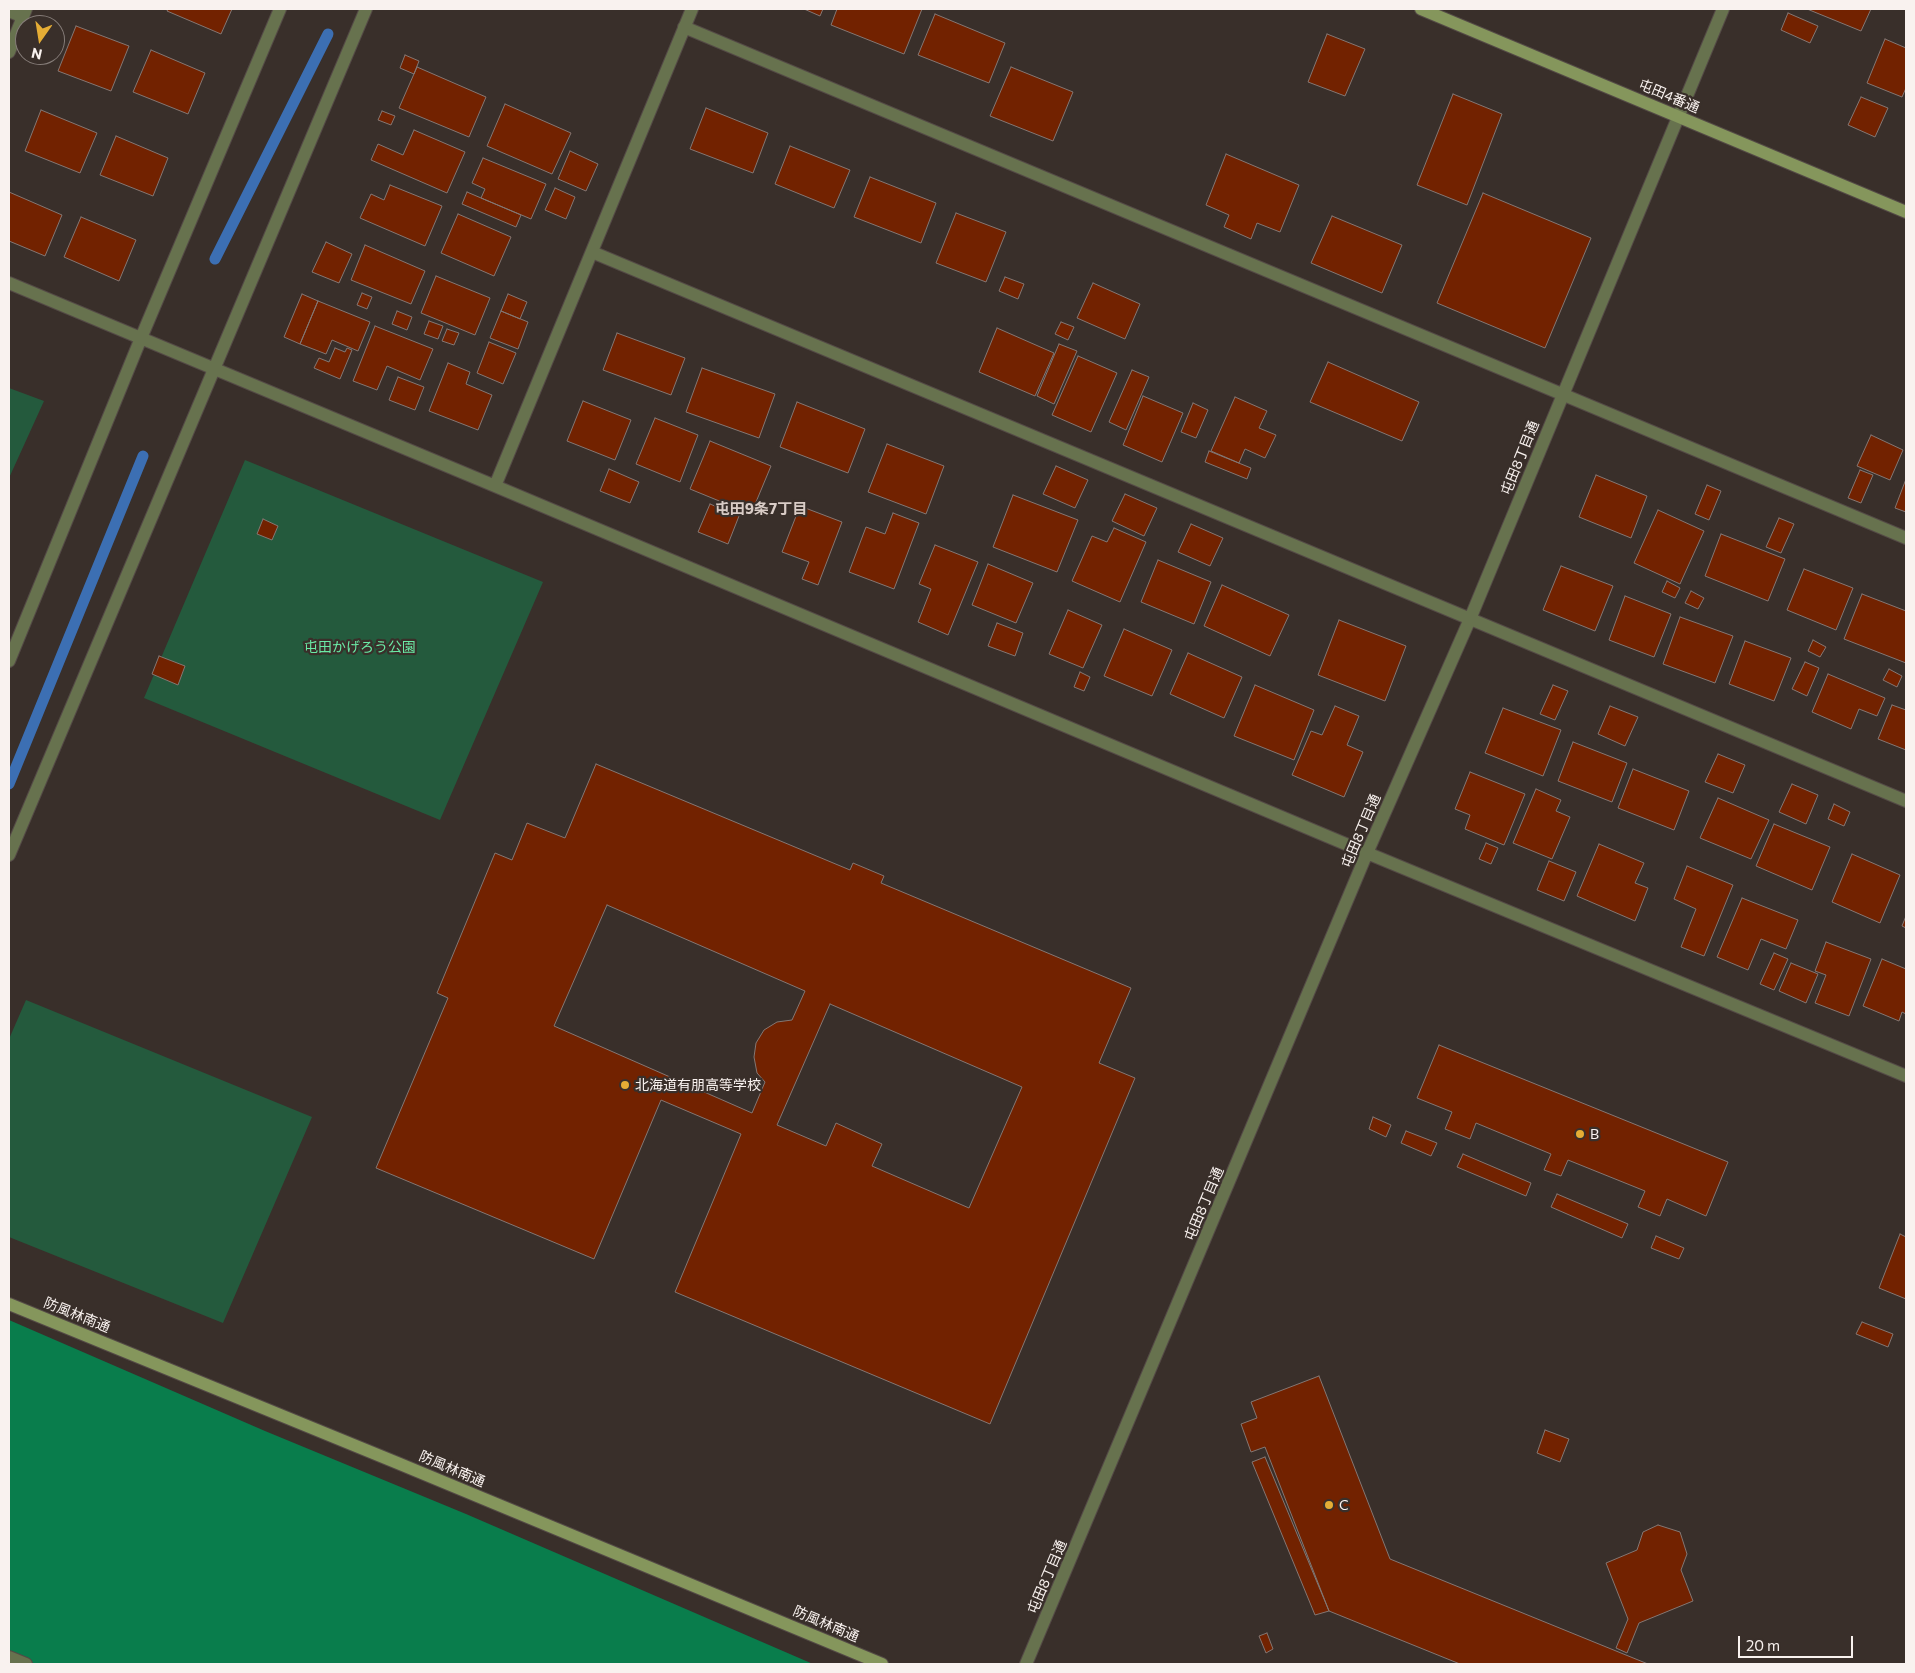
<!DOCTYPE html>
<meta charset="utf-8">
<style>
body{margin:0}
#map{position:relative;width:1915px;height:1673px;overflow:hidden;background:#392f2a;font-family:Commissioner,sans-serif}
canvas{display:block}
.frame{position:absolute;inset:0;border:10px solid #f9f2ef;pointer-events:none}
.north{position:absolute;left:15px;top:15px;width:50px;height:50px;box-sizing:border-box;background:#392f2a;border:1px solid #867d79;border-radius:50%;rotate:193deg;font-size:14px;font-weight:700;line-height:20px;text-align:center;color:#f9f2ef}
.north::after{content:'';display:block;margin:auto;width:18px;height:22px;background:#e5ad35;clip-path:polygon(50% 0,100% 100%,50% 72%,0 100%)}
.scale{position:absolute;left:1738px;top:1636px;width:115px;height:22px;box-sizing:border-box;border:2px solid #f9f2ef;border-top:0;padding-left:6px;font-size:15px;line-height:18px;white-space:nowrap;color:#f9f2ef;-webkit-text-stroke:4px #392f2a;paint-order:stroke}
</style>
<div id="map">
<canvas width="1915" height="1673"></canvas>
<div class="frame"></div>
<div class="north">N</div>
<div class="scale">20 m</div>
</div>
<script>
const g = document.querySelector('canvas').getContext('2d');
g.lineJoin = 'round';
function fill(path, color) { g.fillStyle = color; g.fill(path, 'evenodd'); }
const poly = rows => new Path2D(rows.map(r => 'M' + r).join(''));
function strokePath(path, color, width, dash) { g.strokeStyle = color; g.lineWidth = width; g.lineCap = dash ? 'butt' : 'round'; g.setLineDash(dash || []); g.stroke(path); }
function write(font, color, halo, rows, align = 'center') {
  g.font = font + ' Commissioner,"Noto Sans JP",sans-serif'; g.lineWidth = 4.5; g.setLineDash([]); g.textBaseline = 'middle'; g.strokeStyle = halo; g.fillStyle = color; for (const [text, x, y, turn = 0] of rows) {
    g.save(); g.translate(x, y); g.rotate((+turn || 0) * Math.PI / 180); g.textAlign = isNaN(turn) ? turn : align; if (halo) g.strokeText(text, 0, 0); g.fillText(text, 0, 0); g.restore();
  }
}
fill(poly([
 [9,388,44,401,9,478],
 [245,460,543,582,440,820,144,698],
 [26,1000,312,1117,223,1323,9,1237,9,1039]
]), '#245a3d');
fill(poly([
 [9,1320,265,1431,466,1514,813,1664,9,1664]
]), '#097d4c');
strokePath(poly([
 [215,259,328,34],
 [9,784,143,456]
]), '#3c6fb3', 11);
const building = poly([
 [168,9,232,9,221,34,167,11,168,9],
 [804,9,823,9,820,16,804,9],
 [837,9,922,9,904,54,831,25,837,9],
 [1807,9,1871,9,1861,31,1807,9],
 [1788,13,1818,26,1810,43,1781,30,1788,13],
 [935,14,1005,43,989,83,918,55,935,14],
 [76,26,129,46,111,91,58,71,76,26],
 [1327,34,1365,49,1345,96,1308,82,1327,34],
 [1885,39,1906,48,1906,88,1902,97,1867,83,1885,39],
 [151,50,205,73,188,114,133,92,151,50],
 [405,55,419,61,414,74,400,68,405,55],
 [417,67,486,97,469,137,399,108,417,67],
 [1011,67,1073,92,1053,141,990,116,1011,67],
 [1453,94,1502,114,1467,205,1417,185,1453,94],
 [1861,97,1888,108,1875,137,1848,125,1861,97],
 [505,104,571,133,552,174,487,146,505,104],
 [706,108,768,133,753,173,690,149,706,108],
 [41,110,97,133,80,173,25,151,41,110],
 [382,111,395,116,391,125,378,120,382,111],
 [414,130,465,152,447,193,371,160,378,144,403,155,414,130],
 [116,136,168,158,153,196,100,175,116,136],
 [790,146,850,170,834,208,775,184,790,146],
 [570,151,598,164,586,191,558,179,570,151],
 [1226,154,1299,185,1280,232,1257,223,1251,239,1224,227,1229,215,1206,205,1226,154],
 [483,158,546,184,531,219,481,198,485,189,472,183,483,158],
 [870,177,936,203,921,243,854,217,870,177],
 [390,185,442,206,425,246,360,218,371,194,384,200,390,185],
 [555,188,575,197,566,219,545,210,555,188],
 [9,192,62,215,45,256,9,241,9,192],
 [467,192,521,215,516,227,462,204,467,192],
 [1483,193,1591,238,1545,348,1437,303,1483,193],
 [956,213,1006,232,986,282,936,263,956,213],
 [458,214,511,237,494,276,441,253,458,214],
 [1332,216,1402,245,1382,293,1311,263,1332,216],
 [81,217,136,240,119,281,64,257,81,217],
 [326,242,352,254,339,283,312,272,326,242],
 [365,245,425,271,411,304,351,280,365,245],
 [436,276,490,298,475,335,421,313,436,276],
 [1005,277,1024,284,1018,299,999,291,1005,277],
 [1093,283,1140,304,1125,339,1077,318,1093,283],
 [362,293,372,297,367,309,357,305,362,293],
 [302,294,318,301,300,344,284,337,302,294],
 [508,294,527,302,520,319,501,311,508,294],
 [318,301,370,322,358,351,332,340,326,354,300,344,318,301],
 [397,311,412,317,407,330,392,324,397,311],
 [501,311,528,322,518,349,490,338,501,311],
 [429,321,443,326,438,339,424,334,429,321],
 [1061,322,1074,327,1068,340,1055,334,1061,322],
 [375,326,433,349,420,380,387,366,377,390,353,381,375,326],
 [997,328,1054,353,1035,396,979,372,997,328],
 [447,329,459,333,454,345,442,341,447,329],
 [617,333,685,358,671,395,603,370,617,333],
 [489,342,516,353,503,384,477,373,489,342],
 [1059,344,1077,351,1054,404,1037,396,1059,344],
 [335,348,345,352,347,348,352,350,340,379,314,368,319,358,329,362,335,348],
 [1078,356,1117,373,1091,432,1052,415,1078,356],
 [1328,362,1419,402,1402,441,1310,402,1328,362],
 [448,363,470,372,466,384,492,395,478,430,429,411,448,363],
 [702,368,775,394,759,438,686,412,702,368],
 [1132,370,1149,377,1126,430,1109,422,1132,370],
 [398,377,424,387,415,410,389,400,398,377],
 [1143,396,1183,413,1162,462,1123,445,1143,396],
 [1235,397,1267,411,1259,428,1276,435,1265,458,1245,449,1239,463,1211,451,1235,397],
 [583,401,631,420,615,460,567,441,583,401],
 [797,402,865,429,848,473,780,447,797,402],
 [1193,403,1208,410,1196,438,1181,432,1193,403],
 [655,418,698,435,680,482,636,464,655,418],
 [1871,435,1903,450,1890,480,1857,466,1871,435],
 [710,441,771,466,751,514,690,489,710,441],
 [887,444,944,466,926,514,868,492,887,444],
 [1209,451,1251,468,1247,479,1205,462,1209,451],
 [1056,466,1088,480,1075,508,1043,494,1056,466],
 [609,469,639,482,630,503,600,491,609,469],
 [1860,470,1873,475,1861,503,1848,498,1860,470],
 [1596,475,1647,496,1631,538,1579,517,1596,475],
 [1906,479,1906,512,1895,508,1906,479],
 [1707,485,1721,491,1709,520,1695,514,1707,485],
 [1125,494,1157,508,1144,536,1112,521,1125,494],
 [1013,495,1078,520,1057,572,993,547,1013,495],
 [710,504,739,516,728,544,698,532,710,504],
 [800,506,842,522,818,585,802,579,809,562,782,552,800,506],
 [1658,510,1704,531,1680,584,1634,563,1658,510],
 [893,513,919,523,894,589,849,572,866,527,885,534,893,513],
 [1779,518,1794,524,1781,553,1766,547,1779,518],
 [263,519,278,526,272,540,257,534,263,519],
 [1191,524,1223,538,1210,566,1178,552,1191,524],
 [1114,528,1146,542,1120,602,1072,581,1092,536,1107,542,1114,528],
 [1721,534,1785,559,1768,601,1705,576,1721,534],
 [935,545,978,562,948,635,918,622,931,589,919,584,935,545],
 [1158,560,1211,582,1194,624,1141,602,1158,560],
 [988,564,1033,583,1016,623,972,605,988,564],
 [1561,566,1613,586,1595,631,1543,610,1561,566],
 [1804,569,1853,588,1836,630,1787,610,1804,569],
 [1667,581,1680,588,1675,598,1662,592,1667,581],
 [1222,585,1289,615,1270,656,1204,626,1222,585],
 [1691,591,1704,598,1698,609,1685,603,1691,591],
 [1862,594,1906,611,1906,663,1844,639,1862,594],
 [1625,596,1671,614,1654,657,1609,640,1625,596],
 [1068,610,1102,625,1083,668,1049,654,1068,610],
 [1680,617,1733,636,1715,683,1663,664,1680,617],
 [1339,620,1406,646,1385,701,1318,675,1339,620],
 [997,623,1023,633,1015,656,988,646,997,623],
 [1124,629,1172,650,1152,696,1104,676,1124,629],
 [1813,640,1826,647,1820,657,1808,651,1813,640],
 [1745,641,1791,658,1774,701,1729,684,1745,641],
 [1188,653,1242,677,1224,718,1170,694,1188,653],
 [159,656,185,666,178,685,152,674,159,656],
 [1805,662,1819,668,1807,696,1792,689,1805,662],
 [1889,669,1902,676,1897,687,1883,680,1889,669],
 [1080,672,1090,677,1084,691,1074,687,1080,672],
 [1828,674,1885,698,1877,716,1859,709,1851,729,1812,712,1828,674],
 [1255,685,1314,710,1294,760,1234,736,1255,685],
 [1553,685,1568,691,1555,720,1540,714,1553,685],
 [1892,705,1906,710,1906,750,1878,739,1892,705],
 [1335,706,1359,716,1347,745,1363,752,1344,797,1292,775,1311,731,1322,735,1335,706],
 [1610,706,1638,717,1625,746,1598,734,1610,706],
 [1503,708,1561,730,1543,776,1485,753,1503,708],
 [1573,742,1627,763,1612,802,1558,781,1573,742],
 [1718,754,1745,765,1733,793,1705,782,1718,754],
 [596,764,850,870,853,863,884,876,881,883,1131,988,1099,1063,1135,1078,990,1424,675,1292,741,1134,661,1100,594,1259,376,1168,448,998,437,993,495,853,512,860,527,823,565,838,596,764],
 [607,905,805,991,792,1020,777,1022,764,1030,756,1043,754,1057,757,1073,765,1082,752,1113,554,1026,607,905],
 [830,1004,1022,1087,969,1208,872,1166,882,1144,836,1123,826,1146,777,1125,830,1004],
 [1633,769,1689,791,1674,830,1618,808,1633,769],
 [1470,772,1525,794,1504,845,1465,829,1470,815,1455,809,1470,772],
 [1792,784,1818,795,1806,824,1779,812,1792,784],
 [1536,789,1561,800,1556,811,1570,817,1552,859,1513,843,1536,789],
 [1718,798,1769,820,1751,859,1700,838,1718,798],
 [1834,804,1850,812,1844,826,1828,819,1834,804],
 [1774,824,1830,847,1812,890,1756,866,1774,824],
 [1486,843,1498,848,1491,864,1479,859,1486,843],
 [1599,844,1644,863,1635,883,1648,888,1635,921,1577,896,1599,844],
 [1852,854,1900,875,1880,923,1832,902,1852,854],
 [1549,861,1576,872,1564,901,1537,890,1549,861],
 [1687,866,1733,885,1704,956,1681,947,1696,909,1674,899,1687,866],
 [1742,898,1798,920,1786,949,1761,939,1748,970,1717,957,1742,898],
 [1906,916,1906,928,1902,926,1906,916],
 [1826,942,1871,959,1849,1016,1815,1003,1826,975,1815,971,1826,942],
 [1774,953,1788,959,1774,990,1760,984,1774,953],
 [1882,959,1906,969,1906,1014,1902,1012,1899,1021,1863,1006,1882,959],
 [1791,963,1818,974,1806,1003,1779,991,1791,963],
 [1439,1045,1728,1162,1706,1216,1667,1199,1660,1216,1638,1207,1645,1191,1568,1160,1561,1176,1544,1170,1551,1154,1476,1123,1470,1139,1445,1129,1452,1112,1417,1098,1439,1045],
 [1373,1117,1391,1125,1386,1137,1369,1129,1373,1117],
 [1406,1131,1437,1143,1431,1156,1401,1143,1406,1131],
 [1463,1154,1531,1183,1526,1196,1457,1167,1463,1154],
 [1557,1194,1628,1224,1622,1238,1551,1207,1557,1194],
 [1900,1234,1906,1237,1906,1299,1879,1288,1900,1234],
 [1656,1236,1684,1248,1679,1259,1651,1248,1656,1236],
 [1862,1322,1893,1334,1888,1347,1856,1334,1862,1322],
 [1319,1376,1390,1559,1648,1664,1460,1664,1329,1611,1265,1447,1251,1452,1241,1424,1257,1418,1251,1402,1319,1376],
 [1545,1430,1569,1439,1560,1462,1537,1453,1545,1430],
 [1265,1457,1329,1611,1315,1615,1252,1462,1265,1457],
 [1658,1525,1680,1532,1687,1554,1681,1570,1693,1601,1639,1623,1627,1653,1616,1648,1628,1619,1606,1563,1637,1550,1643,1532,1658,1525],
 [1267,1633,1273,1649,1266,1653,1259,1636,1267,1633]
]);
fill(building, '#722200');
strokePath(building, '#847773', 1);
const street = poly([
 [9,11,23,17],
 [684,27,1906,538],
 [9,52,26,9],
 [592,252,1906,801],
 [9,283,495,486,1367,853,1906,1076],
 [495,486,692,9],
 [9,661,141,338,280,9],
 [9,855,366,9],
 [9,1657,26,1664],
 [1026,1664,1367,853,1470,619,1723,9]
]);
const secondary = poly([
 [1421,9,1906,212],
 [9,1304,400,1464,882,1664]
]);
strokePath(street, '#544a46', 14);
strokePath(secondary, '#544a46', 14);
strokePath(street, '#67724e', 12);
strokePath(secondary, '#85965c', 12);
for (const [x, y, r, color] of [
 [625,1085,5,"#e5ad35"],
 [1580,1134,5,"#e5ad35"],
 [1329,1505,5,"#e5ad35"]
]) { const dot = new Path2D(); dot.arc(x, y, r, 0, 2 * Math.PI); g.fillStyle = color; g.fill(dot); strokePath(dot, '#392f2a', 2); }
write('14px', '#f9f2ef', '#392f2a', [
 ["屯田4番通",1669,96,23],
 ["屯田8丁目通",1520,458,-68],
 ["屯田8丁目通",1361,831,-67],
 ["屯田8丁目通",1204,1204,-67],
 ["防風林南通",77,1315,22],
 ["防風林南通",452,1469,23],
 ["屯田8丁目通",1047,1577,-67],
 ["防風林南通",826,1624,23]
]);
write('14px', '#6aeaa5', '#392f2a', [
 ["屯田かげろう公園",360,647]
]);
write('14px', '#f9f2ef', '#392f2a', [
 ["北海道有朋高等学校",635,1085],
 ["B",1590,1134],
 ["C",1339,1505]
], 'left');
write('bold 15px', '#d9ccc6', '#392f2a', [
 ["屯田9条7丁目",761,509]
]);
</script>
